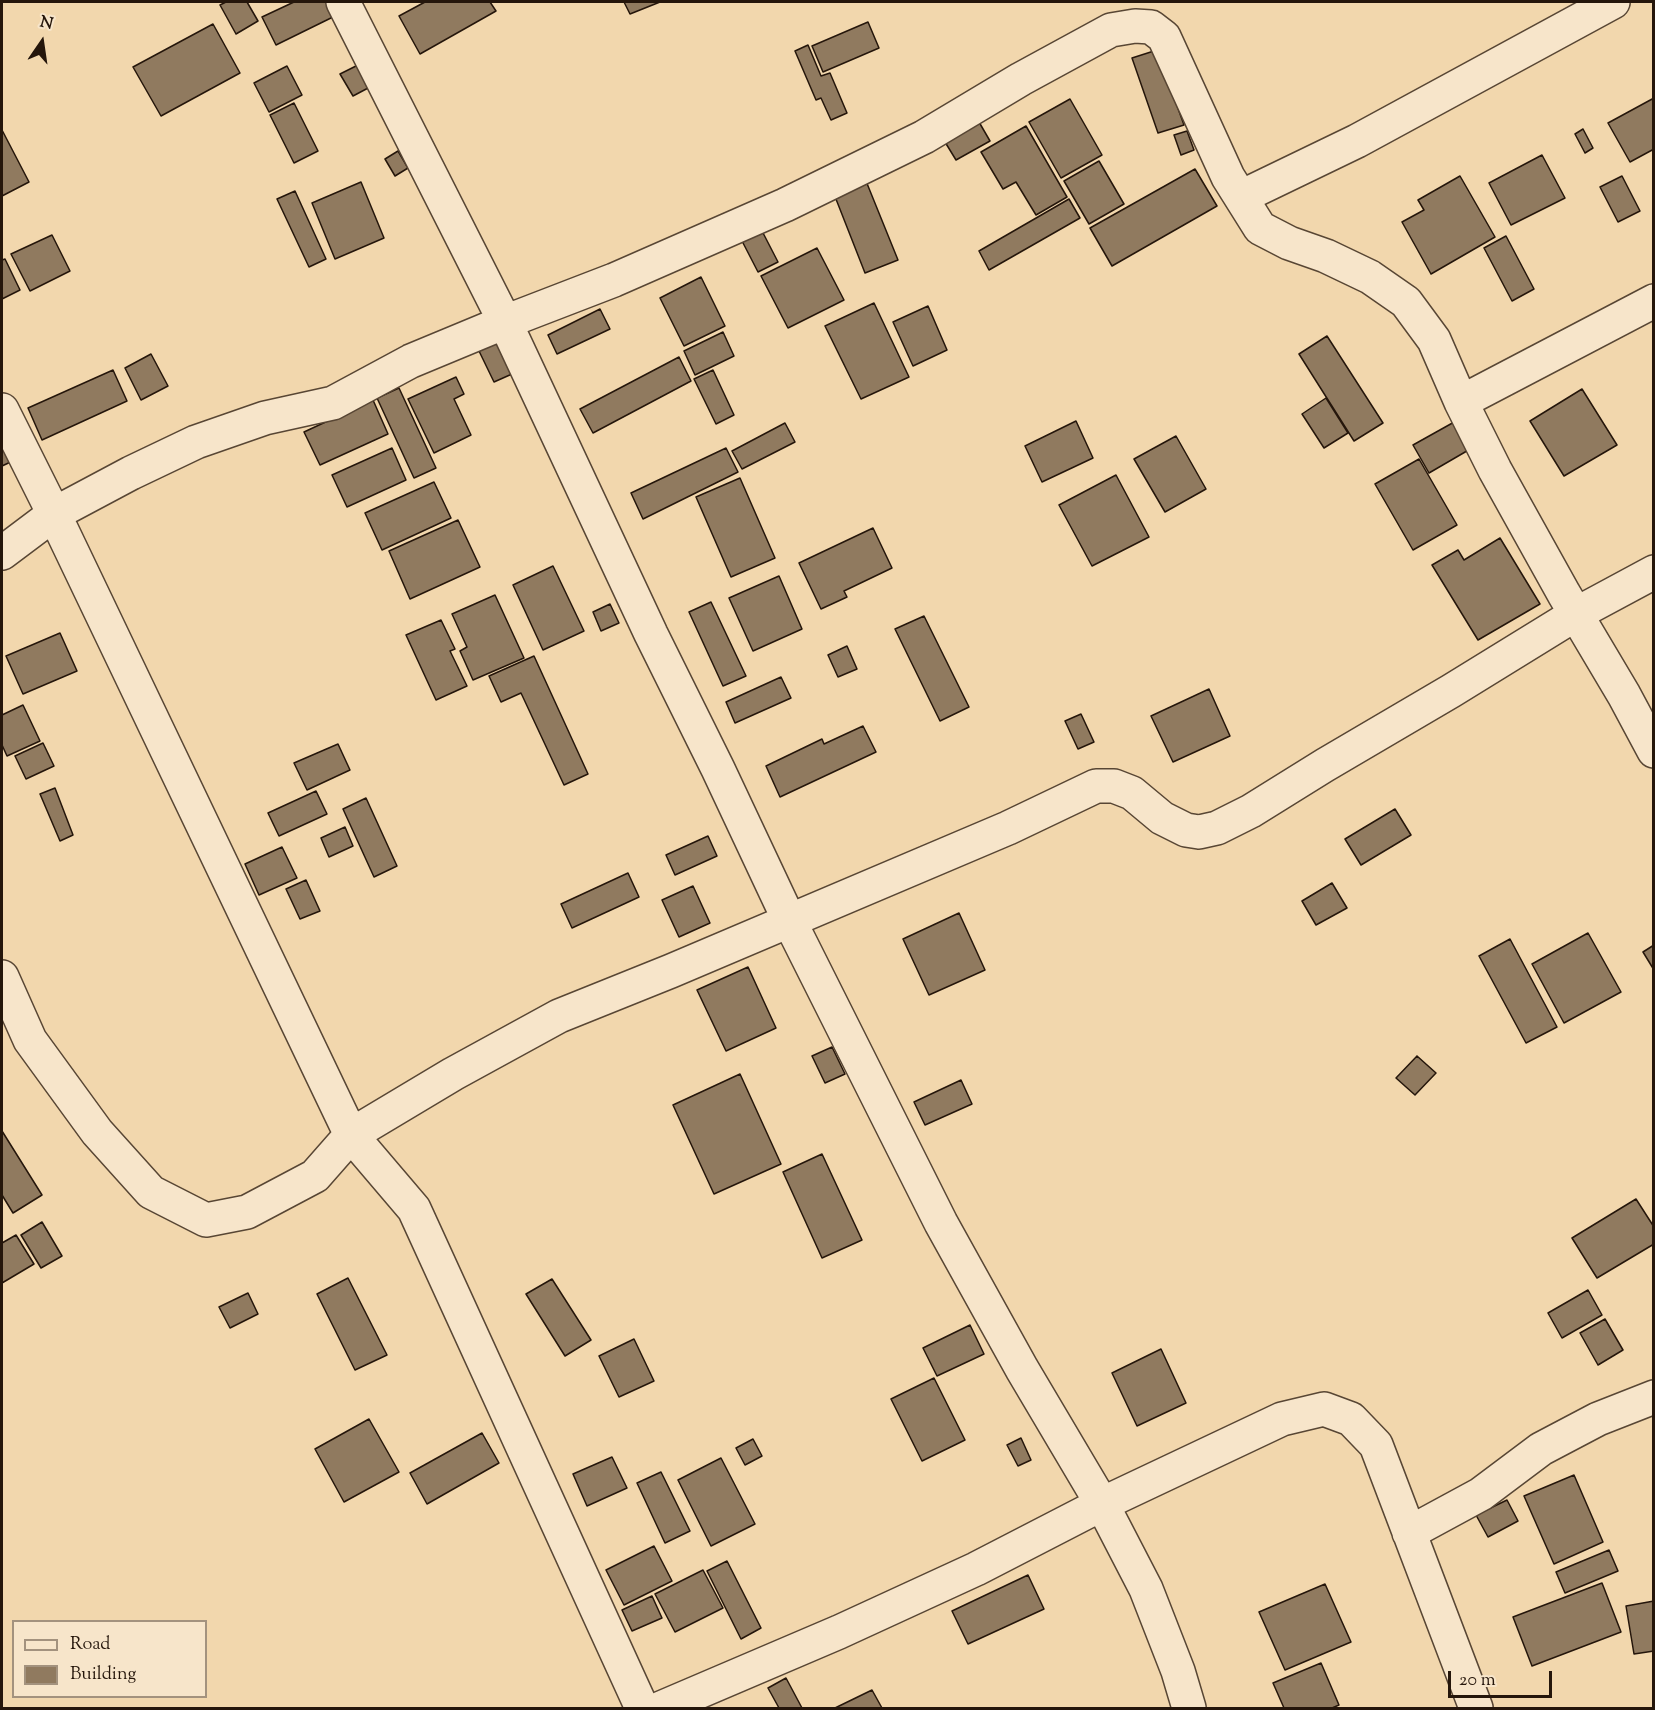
<!DOCTYPE html>
<style>
body{margin:0}
#map{position:relative;width:1655px;height:1710px;overflow:hidden;background:#f2d7ad;font-family:"Sorts Mill Goudy",serif}
canvas{display:block}
.frame{position:absolute;inset:0;border:3px solid #25160b;pointer-events:none}
.legend{position:absolute;left:12px;top:1620px;width:195px;height:78px;box-sizing:border-box;background:#f7e5ca;border:2px solid #a3927e;margin:0;padding:8px 10px;list-style:none;font-size:18px;color:#25160b}
.legend li{display:flex;align-items:center;gap:12px;height:30px}
.legend b{width:30px;border:2px solid #a3927e}
.north{position:absolute;left:12px;top:12px;width:60px;height:60px;-webkit-text-stroke:4px #f7e5ca;paint-order:stroke;rotate:13deg;font-size:16px;font-weight:700;line-height:24px;text-align:center;color:#25160b}
.north::after{content:'';display:block;margin:auto;width:21px;height:27px;background:#25160b;clip-path:polygon(50% 0,100% 100%,50% 72%,0 100%)}
.scale{position:absolute;left:1448px;top:1671px;width:104px;height:27px;box-sizing:border-box;border:3px solid #25160b;border-top:0;padding-left:8px;font-size:18px;line-height:21px;white-space:nowrap;color:#25160b;-webkit-text-stroke:4px #f7e5ca;paint-order:stroke}
</style>
<div id="map">
<canvas width="1655" height="1710"></canvas>
<div class="frame"></div>
<ul class="legend">
<li><b style="height:8px;background:#f7e5ca"></b>Road</li>
<li><b style="height:16px;background:#907a5f"></b>Building</li>
</ul>
<div class="north">N</div>
<div class="scale">20 m</div>
</div>
<script>
const g = document.querySelector('canvas').getContext('2d');
g.lineJoin = 'round';
function fill(path, color) { g.fillStyle = color; g.fill(path, 'evenodd'); }
const poly = rows => new Path2D(rows.map(r => 'M' + r).join(''));
function strokePath(path, color, width, dash) { g.strokeStyle = color; g.lineWidth = width; g.lineCap = dash ? 'butt' : 'round'; g.setLineDash(dash || []); g.stroke(path); }
const building = poly([
 [226,2,247,2,258,21,236,34,220,5,226,2],
 [294,2,328,2,335,16,276,45,262,17,294,2],
 [425,2,490,2,496,11,420,54,399,16,425,2],
 [624,2,660,2,630,14,624,2],
 [868,22,879,48,823,72,812,46,868,22],
 [213,24,240,73,161,116,133,67,213,24],
 [808,45,821,76,830,73,847,113,831,120,821,98,816,100,795,51,808,45],
 [1157,50,1184,125,1158,133,1132,58,1157,50],
 [358,65,370,87,353,96,340,74,358,65],
 [287,66,302,95,269,112,254,83,287,66],
 [1654,98,1654,149,1630,162,1608,123,1654,98],
 [1070,99,1102,155,1061,178,1029,122,1070,99],
 [294,103,318,151,294,163,270,115,294,103],
 [979,122,990,141,956,160,945,142,979,122],
 [1026,126,1067,197,1036,215,1016,182,1003,189,981,152,1026,126],
 [1583,129,1593,148,1585,153,1575,134,1583,129],
 [2,130,29,182,2,196,2,130],
 [1187,131,1194,150,1181,155,1174,135,1187,131],
 [398,151,408,168,395,176,385,159,398,151],
 [1542,155,1565,198,1511,225,1489,183,1542,155],
 [1099,161,1124,204,1089,224,1064,181,1099,161],
 [1195,169,1217,206,1112,266,1090,228,1195,169],
 [1460,176,1495,237,1431,274,1402,222,1424,210,1418,200,1460,176],
 [1622,176,1640,211,1618,222,1600,187,1622,176],
 [866,181,898,260,865,273,834,194,866,181],
 [361,182,384,238,335,259,312,203,361,182],
 [295,191,326,259,309,267,277,199,295,191],
 [1069,199,1080,218,989,270,979,251,1069,199],
 [761,229,778,262,758,272,741,239,761,229],
 [52,235,70,271,30,291,11,254,52,235],
 [1506,236,1534,289,1512,301,1484,248,1506,236],
 [817,248,844,300,788,328,761,276,817,248],
 [5,259,20,290,2,299,2,260,5,259],
 [701,277,725,326,684,346,660,298,701,277],
 [874,303,909,377,861,399,825,326,874,303],
 [928,306,947,350,913,366,893,322,928,306],
 [600,309,610,329,557,354,548,335,600,309],
 [723,332,734,356,695,375,684,351,723,332],
 [1327,336,1383,423,1354,441,1299,354,1327,336],
 [498,342,512,374,494,382,479,351,498,342],
 [151,354,168,386,141,400,125,368,151,354],
 [679,357,691,381,593,433,580,409,679,357],
 [113,370,127,401,42,440,28,408,113,370],
 [713,370,734,415,716,424,694,379,713,370],
 [456,377,464,394,454,399,471,435,434,453,408,399,456,377],
 [399,388,436,468,414,478,377,398,399,388],
 [1582,389,1617,445,1564,476,1530,421,1582,389],
 [1326,398,1348,433,1324,448,1302,414,1326,398],
 [373,400,388,434,320,465,304,432,373,400],
 [1076,421,1093,458,1042,482,1025,446,1076,421],
 [1456,421,1472,448,1429,473,1413,445,1456,421],
 [785,423,795,442,742,469,732,451,785,423],
 [2,429,17,459,2,466,2,429],
 [1176,436,1206,489,1165,512,1134,459,1176,436],
 [392,448,406,480,347,507,332,475,392,448],
 [726,448,738,472,643,519,631,493,726,448],
 [1419,459,1457,525,1413,550,1375,484,1419,459],
 [1116,475,1149,537,1092,566,1059,505,1116,475],
 [740,478,775,558,731,577,696,497,740,478],
 [434,482,451,518,382,550,365,513,434,482],
 [458,520,480,567,410,599,389,551,458,520],
 [873,528,892,568,844,591,847,597,821,609,799,563,873,528],
 [1500,538,1540,604,1478,640,1432,565,1458,550,1464,560,1500,538],
 [553,566,584,631,543,650,513,585,553,566],
 [779,576,802,629,753,651,729,598,779,576],
 [495,595,524,658,473,680,460,651,467,647,452,614,495,595],
 [711,602,746,676,723,686,689,612,711,602],
 [610,604,619,623,601,631,593,612,610,604],
 [924,616,969,707,940,721,895,629,924,616],
 [441,620,455,649,450,651,467,686,436,700,406,635,441,620],
 [60,633,77,671,23,694,6,656,60,633],
 [847,646,857,669,838,677,828,655,847,646],
 [534,656,588,774,564,785,521,693,501,702,489,676,534,656],
 [781,677,791,698,735,723,726,702,781,677],
 [1209,689,1230,736,1173,762,1151,716,1209,689],
 [23,705,40,741,7,756,2,745,2,715,23,705],
 [1081,714,1094,742,1078,749,1065,721,1081,714],
 [863,726,876,752,780,797,766,766,822,739,824,744,863,726],
 [43,743,54,766,26,779,15,756,43,743],
 [338,744,350,770,307,790,294,763,338,744],
 [55,788,73,835,60,841,40,794,55,788],
 [316,791,327,814,279,836,268,813,316,791],
 [366,798,397,866,374,877,343,809,366,798],
 [1395,809,1411,835,1361,865,1345,839,1395,809],
 [345,827,353,846,329,857,321,838,345,827],
 [708,836,717,856,675,875,666,855,708,836],
 [282,847,297,878,259,895,245,864,282,847],
 [628,873,639,897,572,928,561,904,628,873],
 [306,880,320,911,300,919,286,889,306,880],
 [1332,883,1347,908,1316,925,1302,901,1332,883],
 [693,886,710,923,679,937,662,900,693,886],
 [959,913,985,970,929,995,903,939,959,913],
 [1588,933,1621,992,1564,1023,1532,964,1588,933],
 [1510,939,1557,1027,1526,1043,1479,956,1510,939],
 [1654,945,1654,970,1643,952,1654,945],
 [748,967,776,1028,726,1051,697,990,748,967],
 [832,1047,845,1074,825,1083,812,1056,832,1047],
 [1417,1056,1436,1073,1415,1095,1396,1078,1417,1056],
 [740,1074,781,1164,714,1194,673,1105,740,1074],
 [961,1080,972,1104,925,1125,914,1102,961,1080],
 [2,1131,42,1195,13,1213,2,1195,2,1131],
 [822,1154,862,1240,822,1258,783,1172,822,1154],
 [1636,1199,1654,1227,1654,1244,1597,1278,1572,1238,1636,1199],
 [42,1222,62,1256,41,1268,21,1235,42,1222],
 [16,1235,34,1264,2,1283,2,1243,16,1235],
 [348,1278,387,1355,355,1370,317,1294,348,1278],
 [552,1279,591,1340,565,1356,526,1294,552,1279],
 [1588,1290,1602,1315,1562,1338,1548,1313,1588,1290],
 [248,1293,258,1314,230,1328,219,1307,248,1293],
 [1605,1319,1623,1350,1598,1365,1580,1333,1605,1319],
 [970,1325,984,1354,937,1376,923,1348,970,1325],
 [634,1339,654,1381,619,1397,599,1356,634,1339],
 [1161,1349,1186,1403,1137,1426,1112,1373,1161,1349],
 [934,1378,965,1440,922,1461,891,1399,934,1378],
 [369,1419,399,1472,344,1502,315,1449,369,1419],
 [482,1433,499,1463,427,1504,410,1473,482,1433],
 [1021,1438,1031,1460,1018,1466,1007,1445,1021,1438],
 [753,1439,762,1456,745,1465,736,1448,753,1439],
 [612,1457,627,1488,587,1506,573,1474,612,1457],
 [721,1458,755,1524,711,1546,678,1480,721,1458],
 [661,1472,690,1531,665,1543,637,1483,661,1472],
 [1574,1475,1603,1542,1554,1564,1524,1496,1574,1475],
 [1507,1500,1518,1521,1488,1537,1476,1515,1507,1500],
 [654,1546,672,1581,624,1605,606,1570,654,1546],
 [1609,1550,1618,1571,1565,1593,1556,1572,1609,1550],
 [727,1561,761,1628,741,1639,707,1571,727,1561],
 [703,1570,723,1608,675,1632,655,1594,703,1570],
 [1028,1575,1044,1609,968,1644,952,1611,1028,1575],
 [1602,1583,1621,1632,1532,1666,1513,1617,1602,1583],
 [1325,1584,1351,1642,1285,1670,1259,1612,1325,1584],
 [652,1596,662,1618,632,1631,622,1610,652,1596],
 [1654,1601,1654,1651,1634,1654,1626,1606,1654,1601],
 [1321,1663,1339,1705,1332,1708,1284,1708,1273,1683,1321,1663],
 [786,1678,802,1708,779,1708,768,1688,786,1678],
 [872,1690,882,1708,835,1708,872,1690]
]);
fill(building, '#907a5f');
strokePath(building, '#25160b', 1.5);
const minor = poly([
 [343,2,505,322,651,634,718,769,789,920,941,1223,1022,1369,1102,1504,1146,1589,1178,1671,1189,1708],
 [1241,197,1357,141,1613,2],
 [1461,402,1654,301],
 [2,410,54,514,351,1135,414,1209,642,1708],
 [2,553,54,514,131,473,196,442,265,418,333,403,411,361,505,322,614,280,785,205,924,137,1021,79,1111,30,1135,26,1151,27,1164,37,1228,177,1260,228,1289,243,1326,256,1370,277,1406,302,1434,340,1461,402,1495,470,1564,594,1624,695,1654,751],
 [2,977,30,1040,97,1132,151,1192,206,1220,247,1212,315,1176,351,1135,453,1074,559,1016,671,971,1008,828,1096,786,1114,786,1132,793,1162,818,1186,830,1199,832,1217,828,1251,811,1325,765,1451,691,1576,614,1654,572],
 [1409,1533,1481,1494,1541,1449,1598,1419,1654,1397],
 [661,1708,839,1632,976,1569,1102,1504,1282,1419,1324,1409,1351,1419,1376,1445,1476,1708]
]);
strokePath(minor, '#584634', 36);
strokePath(minor, '#f7e5ca', 33);
</script>
